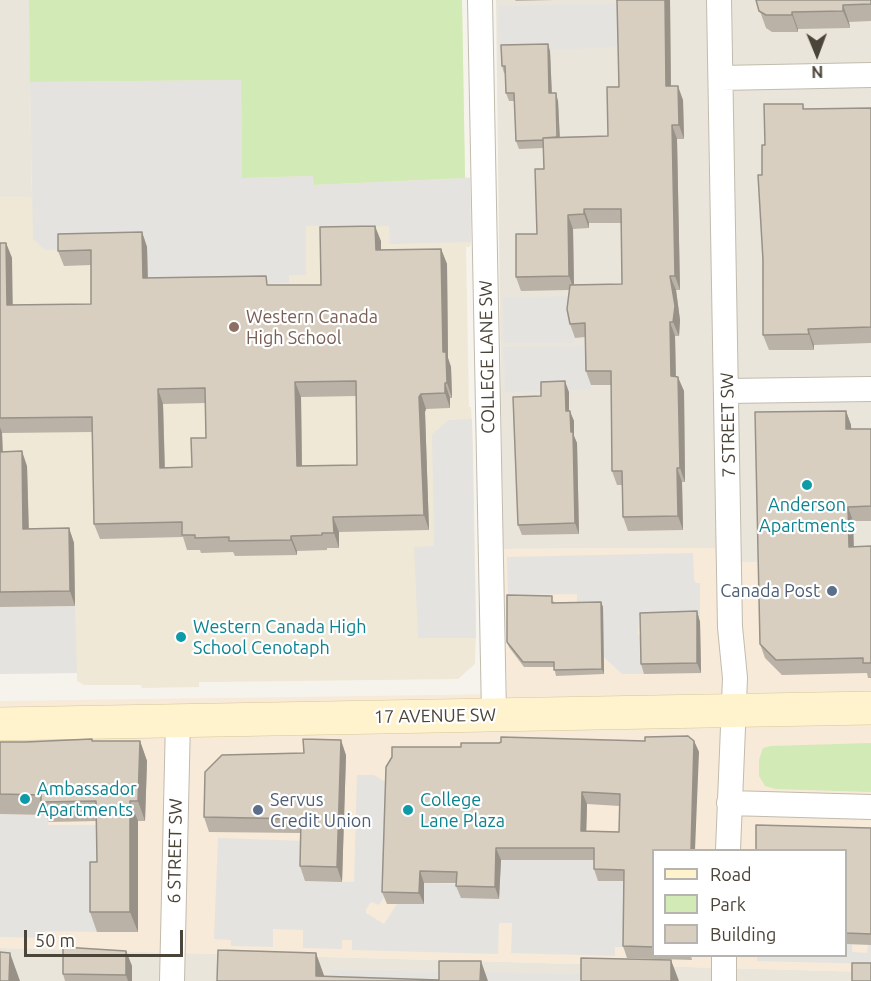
<!DOCTYPE html>
<style>
body{margin:0}
#map{position:relative;width:871px;height:981px;overflow:hidden;background:#f6f3ec;font-family:Ubuntu,sans-serif}
canvas{display:block}
.legend{position:absolute;left:652px;top:849px;width:195px;height:108px;box-sizing:border-box;background:#fff;border:2px solid #b7b4b0;margin:0;padding:8px 10px;list-style:none;font-size:18px;color:#4b4439}
.legend li{display:flex;align-items:center;gap:12px;height:30px}
.legend b{width:30px;border:2px solid #b7b4b0}
.north{position:absolute;left:787px;top:24px;width:60px;height:60px;-webkit-text-stroke:4px #fff;paint-order:stroke;rotate:179deg;font-size:16px;font-weight:700;line-height:24px;text-align:center;color:#4b4439}
.north::after{content:'';display:block;margin:auto;width:21px;height:27px;background:#4b4439;clip-path:polygon(50% 0,100% 100%,50% 72%,0 100%)}
.scale{position:absolute;left:24px;top:930px;width:159px;height:27px;box-sizing:border-box;border:3px solid #4b4439;border-top:0;padding-left:8px;font-size:18px;line-height:21px;white-space:nowrap;color:#4b4439;-webkit-text-stroke:4px #fff;paint-order:stroke}
</style>
<div id="map">
<canvas width="871" height="981"></canvas>
<ul class="legend">
<li><b style="height:8px;background:#fff3cd"></b>Road</li>
<li><b style="height:16px;background:#d2eab5"></b>Park</li>
<li><b style="height:16px;background:#d8cfc1"></b>Building</li>
</ul>
<div class="north">N</div>
<div class="scale">50 m</div>
</div>
<script>
const g = document.querySelector('canvas').getContext('2d');
g.lineJoin = 'round';
function fill(path, color) { g.fillStyle = color; g.fill(path, 'evenodd'); }
const poly = rows => new Path2D(rows.map(r => 'M' + r).join(''));
function strokePath(path, color, width, dash) { g.strokeStyle = color; g.lineWidth = width; g.lineCap = dash ? 'butt' : 'round'; g.setLineDash(dash || []); g.stroke(path); }
function write(font, color, halo, rows, align = 'center') {
  g.font = font + ' Ubuntu,sans-serif'; g.lineWidth = 4.5; g.setLineDash([]); g.textBaseline = 'middle'; g.strokeStyle = halo; g.fillStyle = color; for (const [text, x, y, turn = 0] of rows) {
    g.save(); g.translate(x, y); g.rotate((+turn || 0) * Math.PI / 180); g.textAlign = isNaN(turn) ? turn : align; if (halo) g.strokeText(text, 0, 0); g.fillText(text, 0, 0); g.restore();
  }
}
fill(poly([
 [0,0,29,0,32,197,0,197],
 [496,0,871,0,871,560,715,563,715,548,503,549],
 [0,948,871,972,871,981,0,981]
]), '#eae5da');
fill(poly([
 [715,548,716,563,871,560,871,972,0,948,0,701,507,694,503,549],
 [654,850,846,850,846,956,654,956]
]), '#f7ead8');
fill(poly([
 [29,0,462,0,465,177,470,178,471,242,470,247,466,247,469,407,471,407,473,447,476,620,475,664,458,679,214,682,199,682,199,687,142,688,141,685,84,685,77,681,77,673,0,674,0,197,32,197]
]), '#efe8d6');
fill(poly([
 [29,0,462,0,465,178,313,185,313,176,242,178,241,80,30,82],
 [871,743,871,792,776,789,765,786,759,776,759,760,763,748,771,746]
]), '#d2eab5');
fill(poly([
 [622,3,623,47,499,52,498,6],
 [241,80,242,178,313,176,314,185,470,178,471,242,390,244,389,226,306,226,306,275,289,275,289,283,148,285,147,247,45,250,33,239,30,82],
 [571,296,575,338,574,343,504,343,503,298],
 [590,346,591,389,505,392,504,347],
 [472,419,476,638,418,638,414,547,434,546,432,435,448,420],
 [693,553,694,579,696,583,700,583,700,617,639,617,638,635,644,635,644,674,622,674,604,657,603,604,577,604,577,594,508,595,507,557],
 [75,606,77,673,0,674,0,607],
 [357,775,374,775,389,784,385,895,379,905,371,902,366,909,366,913,384,924,397,904,424,883,461,884,501,860,597,860,629,881,627,947,615,947,615,956,511,953,512,923,499,923,498,954,352,950,352,940,342,940,342,949,303,948,303,930,273,929,273,947,231,946,231,940,214,939,218,838,307,841,306,881,354,882],
 [0,814,49,815,48,825,109,825,98,882,97,932,46,931,45,938,0,937],
 [846,924,853,925,852,952,867,953,871,925,871,964,757,961,757,956,846,956],
 [330,970,447,972,447,981,330,981],
 [452,971,595,975,595,981,451,981]
]), '#e5e3e0');
const street = poly([
 [480,0,494,714],
 [719,0,730,627,735,678,728,850],
 [721,78,871,75],
 [727,391,871,389],
 [729,803,871,807],
 [172,981,178,720],
 [724,981,724,956]
]);
const secondary = poly([
 [0,724,871,708]
]);
strokePath(street, '#c2bbae', 26);
strokePath(secondary, '#d6c79b', 34);
strokePath(street, '#fff', 24);
strokePath(secondary, '#fff3cd', 33);
fill(poly([
 [515,0,555,0,516,1],
 [616,0,670,0,671,86,683,100,684,139,677,139,680,290,676,290,680,320,679,336,675,336,676,377,684,391,685,482,682,482,683,530,628,531,623,517,623,485,617,485,612,471,611,385,591,385,586,371,585,337,575,338,570,324,569,290,521,291,516,277,537,234,544,169,543,148,519,149,516,141,514,101,509,101,506,93,505,73,504,73,502,66,550,51,552,93,558,101,560,137,608,136,619,87,617,2],
 [589,223,621,223,622,284,574,285,573,229,589,228],
 [756,0,871,0,871,21,849,22,850,28,798,29,798,32,772,32,766,28],
 [803,104,804,109,871,108,871,343,814,345,814,350,769,350,763,335,762,175,765,145],
 [142,232,147,247,148,278,270,285,321,285,381,241,381,250,441,249,447,264,448,358,451,367,452,398,450,398,450,408,426,409,425,412,429,530,339,532,339,548,327,548,327,550,297,551,297,555,235,556,233,552,201,553,200,550,187,550,183,537,100,539,94,524,93,432,2,433,3,452,27,466,29,529,69,528,74,543,75,606,0,607,0,243,6,243,12,258,12,305,91,304,91,265,64,266,58,251],
 [356,396,357,465,302,466,301,397],
 [205,403,206,438,192,467,165,468,163,404],
 [569,392,569,411,574,421,574,436,577,443,579,534,522,535,518,525,541,396],
 [846,411,851,425,851,429,871,429,871,521,853,521,854,547,871,546,871,678,868,678,867,673,782,675,765,658,760,644],
 [554,601,554,603,601,602,603,607,604,674,556,676,554,667,524,667,509,647,507,642],
 [697,611,700,622,701,673,644,674,641,664],
 [92,739,92,741,140,741,147,761,145,821,138,821,138,932,97,932,90,912,97,862,97,821,49,822,46,815,0,814,0,742,25,742],
 [645,741,694,741,699,752,654,850,654,956,691,956,692,960,627,958,623,946,624,881,598,881,594,869,594,860,501,860,499,899,461,898,456,886,456,883,424,883,424,904,387,904,382,892,461,747],
 [587,804,620,806,619,832,586,831],
 [346,755,342,882,305,881,300,866,301,833,209,832,204,817],
 [871,828,871,945,846,944,846,850],
 [126,951,132,966,132,981,65,981,63,974]
]), '#bab2a6');
fill(poly([
 [665,0,670,0,671,100,666,86],
 [843,5,849,22,850,28,843,11],
 [792,12,798,29,798,32,792,15],
 [548,44,550,51,552,101,549,93],
 [678,86,683,100,684,139,679,125],
 [556,93,558,101,560,147,558,140],
 [672,125,677,139,680,290,675,276],
 [584,209,589,223,589,228,584,214],
 [568,215,573,229,574,290,569,276],
 [375,226,381,241,381,265,376,250],
 [142,232,147,247,148,293,143,278],
 [6,243,12,258,13,320,7,305],
 [441,249,447,264,448,358,451,367,452,398,447,383,443,352],
 [670,276,676,290,680,320,679,336,673,322],
 [670,322,675,336,676,390,671,376],
 [808,329,814,345,814,350,809,334],
 [678,377,684,391,685,482,680,468],
 [565,381,569,392,569,421,566,411],
 [295,382,301,397,302,481,297,466],
 [445,383,450,398,450,408,445,393],
 [158,389,163,404,165,483,160,468],
 [421,394,426,409,425,412,429,530,424,515,419,397],
 [570,411,574,421,574,436,577,443,579,534,575,523],
 [846,411,851,425,852,444,846,429],
 [0,427,2,433,3,467,0,459],
 [22,451,27,466,29,544,23,529],
 [677,468,682,482,683,530,678,516],
 [848,507,853,521,854,561,849,547],
 [333,517,339,532,339,548,334,533],
 [69,528,74,543,75,606,70,591],
 [291,536,297,551,297,555,291,540],
 [601,602,603,607,604,674,602,669],
 [697,611,700,622,701,673,697,663],
 [341,740,346,755,342,882,337,867],
 [140,741,147,761,145,821,138,801],
 [694,741,699,752,695,850,691,850],
 [582,792,587,804,586,842,581,831],
 [130,801,138,821,138,932,130,912],
 [496,848,501,860,499,899,495,887],
 [420,871,424,883,424,904,419,893],
 [126,951,132,966,132,981,128,981,126,975],
 [10,953,20,981,9,981],
 [316,953,326,981,316,976],
 [671,960,679,981,671,981],
 [481,961,488,981,480,981]
]), '#979187');
const building = poly([
 [617,0,665,0,666,86,678,86,679,125,672,125,675,276,670,276,675,306,673,322,670,322,671,376,678,377,680,468,677,468,678,516,623,517,622,471,612,471,611,371,586,371,585,323,570,324,567,309,570,285,622,284,621,209,584,209,584,214,568,215,569,276,516,277,516,234,537,234,535,169,544,169,543,138,608,136,607,87,619,87,617,0],
 [756,0,871,0,871,4,843,5,843,11,792,12,792,15,766,15,759,11,756,0],
 [548,44,549,93,556,93,557,137,543,138,543,140,516,141,514,93,506,93,505,66,502,66,501,45,548,44],
 [764,104,803,104,803,109,871,108,871,327,808,329,809,334,763,335,763,260,758,175,762,175,762,145,765,145,764,104],
 [375,226,376,250,441,249,443,352,446,352,447,383,445,383,445,393,421,394,419,397,424,515,333,517,334,533,322,533,322,535,291,536,291,540,229,541,229,537,195,538,195,535,182,535,182,522,94,524,92,417,0,418,0,243,6,243,7,305,91,304,91,250,58,251,58,234,142,232,143,278,266,276,267,285,321,285,320,227,375,226],
 [356,381,357,465,297,466,295,382,356,381],
 [205,388,206,438,191,438,192,467,160,468,158,389,205,388],
 [565,381,566,411,570,411,571,432,573,432,575,523,518,525,513,397,541,396,541,382,565,381],
 [846,411,846,429,871,429,871,506,848,507,849,547,871,546,871,663,863,663,863,658,776,660,760,644,755,412,846,411],
 [22,451,23,529,69,528,70,591,0,592,0,452,22,451],
 [507,595,552,596,552,603,601,602,602,669,554,670,554,662,523,662,507,642,507,595],
 [697,611,697,663,641,664,640,613,697,611],
 [688,736,694,741,691,850,654,850,654,947,623,946,624,870,594,869,594,848,496,848,495,887,456,886,457,872,420,871,419,893,382,892,386,767,392,757,392,747,461,747,461,743,499,743,501,742,501,737,645,741,645,737,688,736],
 [582,792,620,794,619,832,581,831,582,792],
 [92,739,92,741,140,741,138,801,130,801,130,912,90,912,90,862,97,862,96,801,41,802,41,795,0,794,0,742,25,742,92,739],
 [303,739,341,740,337,867,300,866,301,819,204,817,205,772,222,755,304,753,303,739],
 [756,825,871,828,871,934,846,933,846,850,756,850,756,825],
 [63,947,126,951,126,975,63,974,63,947],
 [218,950,316,953,316,976,439,980,439,961,481,961,480,981,217,981,218,950],
 [0,952,10,953,9,981,0,981,0,952],
 [581,958,671,960,671,981,581,981,581,958],
 [852,963,871,963,871,981,852,981,852,963]
]);
fill(building, '#d8cfc1');
strokePath(building, '#979187', 1.5);
for (const [x, y, r, color] of [
 [234,327,6,"#8d6e63"],
 [807,485,6,"#0f9aa8"],
 [832,591,6,"#5c6f8a"],
 [181,637,6,"#0f9aa8"],
 [25,799,6,"#0f9aa8"],
 [258,810,6,"#5c6f8a"],
 [408,810,6,"#0f9aa8"]
]) { const dot = new Path2D(); dot.arc(x, y, r, 0, 2 * Math.PI); g.fillStyle = color; g.fill(dot); strokePath(dot, '#fff', 2); }
write('18px', '#785e54', '#fff', [
 ["Western Canada",246,317],
 ["High School",246,338]
], 'left');
write('18px', '#4b4439', '#fff', [
 ["COLLEGE LANE SW",487,357,-91],
 ["7 STREET SW",728,425,-91],
 ["17 AVENUE SW",435,716,-1],
 ["6 STREET SW",175,851,-89]
]);
write('18px', '#0d838f', '#fff', [
 ["Anderson",807,505,"center"],
 ["Apartments",807,526,"center"],
 ["Western Canada High",193,627],
 ["School Cenotaph",193,648],
 ["Ambassador",37,789],
 ["Apartments",37,810],
 ["College",420,800],
 ["Lane Plaza",420,821]
], 'left');
write('18px', '#4e5e75', '#fff', [
 ["Canada Post",820,591],
 ["Servus",270,800,"left"],
 ["Credit Union",270,821,"left"]
], 'right');
</script>
